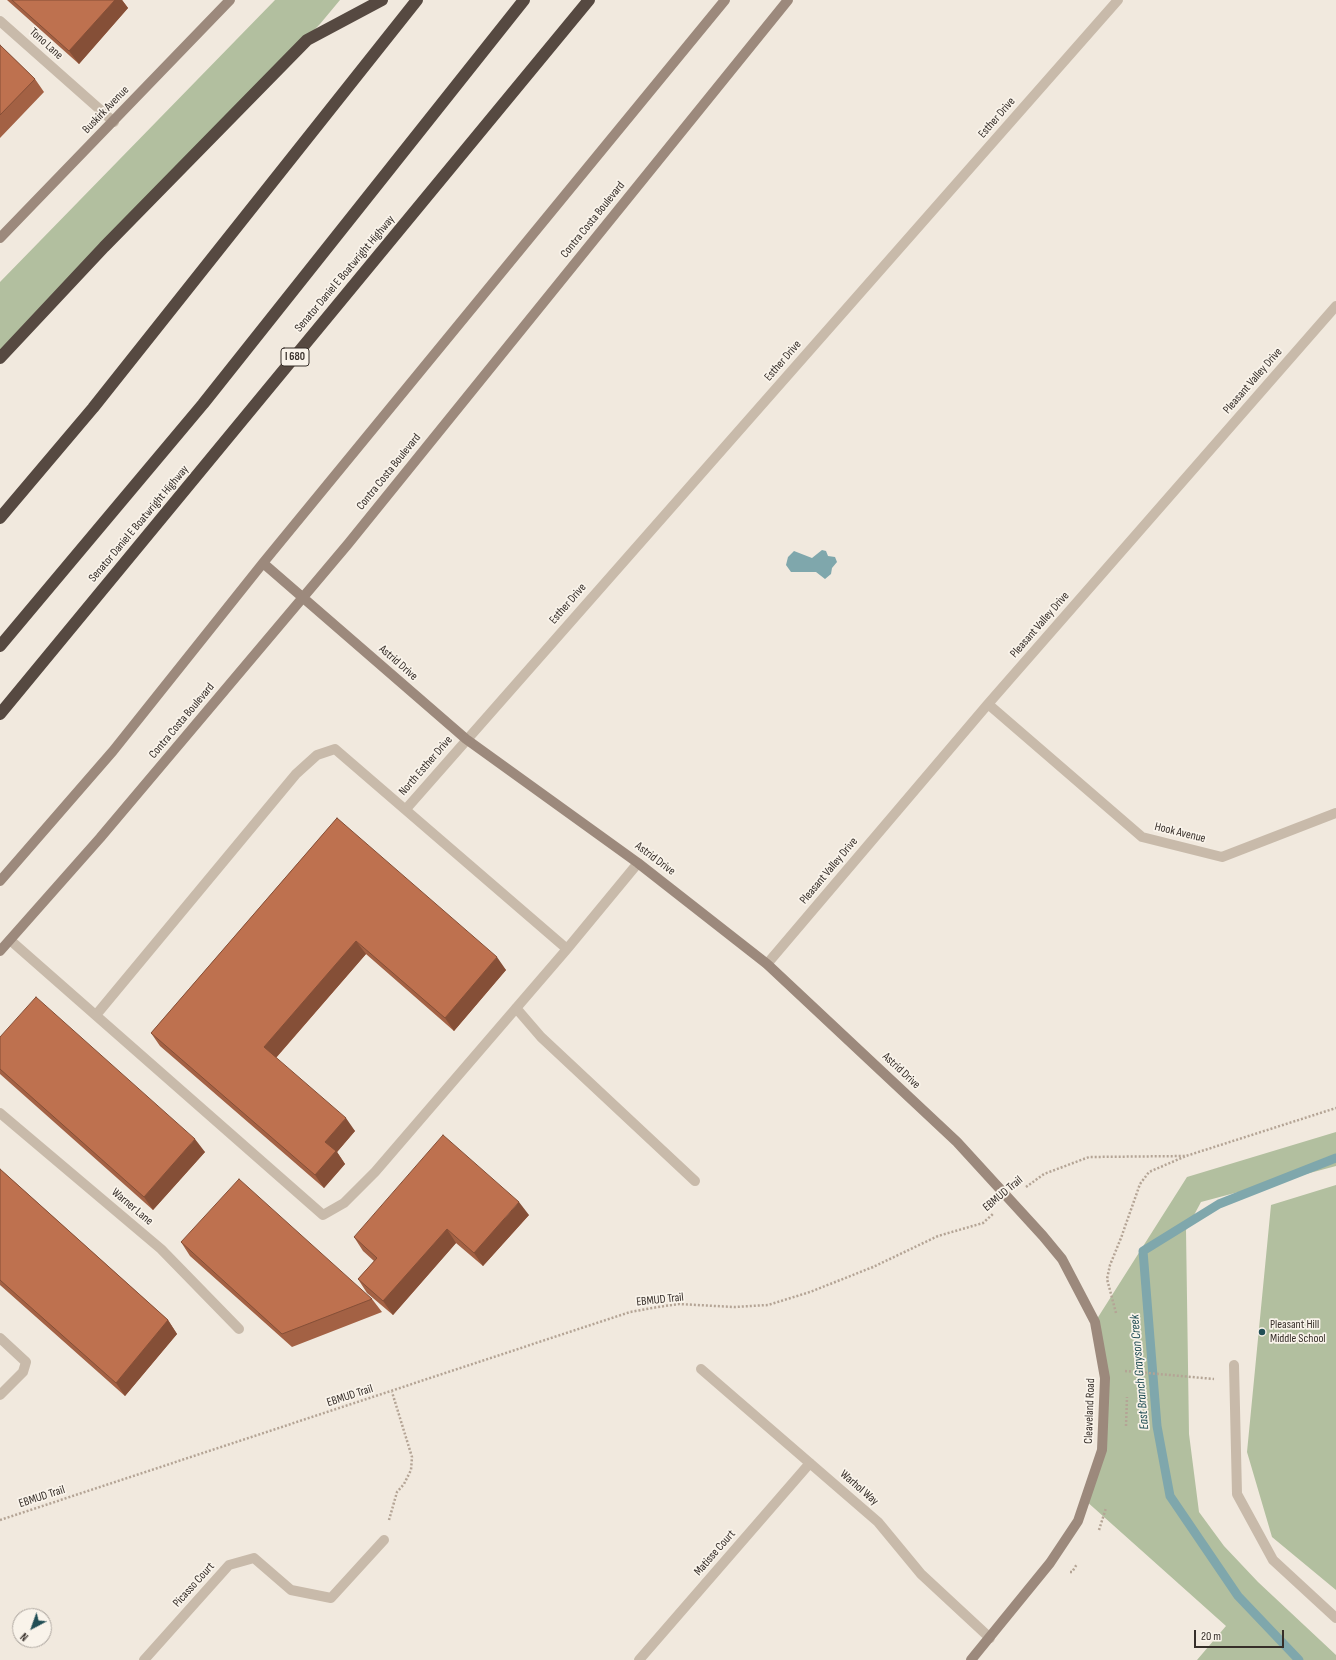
<!DOCTYPE html>
<style>
body{margin:0}
#map{position:relative;width:1336px;height:1660px;overflow:hidden;background:#f1e9de;font-family:"Sofia Sans Condensed",sans-serif}
canvas{display:block}
.north{position:absolute;left:12px;top:1608px;width:40px;height:40px;box-sizing:border-box;background:#f9f3ea;border:1px solid #aba49d;border-radius:50%;rotate:221deg;font-size:11px;font-weight:700;line-height:16px;text-align:center;color:#362e29}
.north::after{content:'';display:block;margin:auto;width:14px;height:18px;background:#214e55;clip-path:polygon(50% 0,100% 100%,50% 72%,0 100%)}
.scale{position:absolute;left:1194px;top:1630px;width:90px;height:18px;box-sizing:border-box;border:2px solid #362e29;border-top:0;padding-left:5px;font-size:12px;line-height:14px;white-space:nowrap;color:#362e29;-webkit-text-stroke:3px #f9f3ea;paint-order:stroke}
</style>
<div id="map">
<canvas width="1336" height="1660"></canvas>
<div class="north">N</div>
<div class="scale">20 m</div>
</div>
<script>
const g = document.querySelector('canvas').getContext('2d');
g.lineJoin = 'round';
function fill(path, color) { g.fillStyle = color; g.fill(path, 'evenodd'); }
const poly = rows => new Path2D(rows.map(r => 'M' + r).join(''));
function strokePath(path, color, width, dash) { g.strokeStyle = color; g.lineWidth = width; g.lineCap = dash ? 'butt' : 'round'; g.setLineDash(dash || []); g.stroke(path); }
function write(font, color, halo, rows, align = 'center') {
  g.font = font + ' "Sofia Sans Condensed",sans-serif'; g.lineWidth = 3.5; g.setLineDash([]); g.textBaseline = 'middle'; g.strokeStyle = halo; g.fillStyle = color; for (const [text, x, y, turn = 0] of rows) {
    g.save(); g.translate(x, y); g.rotate((+turn || 0) * Math.PI / 180); g.textAlign = isNaN(turn) ? turn : align; if (halo) g.strokeText(text, 0, 0); g.fillText(text, 0, 0); g.restore();
  }
}
fill(poly([
 [275,0,340,0,320,24,104,247,0,358,0,282],
 [1336,1132,1336,1166,1201,1202,1186,1230,1189,1434,1199,1512,1224,1546,1258,1582,1336,1655,1336,1660,1197,1660,1226,1626,1085,1500,1102,1450,1105,1378,1095,1322,1187,1177],
 [1336,1185,1336,1590,1272,1537,1247,1452,1271,1205]
]), '#b2bf9f');
fill(poly([
 [822,550,826,551,828,556,835,557,837,562,832,568,831,574,825,579,816,572,791,572,786,565,788,557,794,551,812,558]
]), '#7fa7ac');
strokePath(poly([
 [1299,1660,1238,1596,1170,1496,1157,1426,1143,1251,1219,1204,1336,1158]
]), '#7fa7ac', 9);
strokePath(poly([
 [1026,1187,1044,1174,1089,1157,1186,1156,1336,1108],
 [1116,1313,1107,1279,1110,1265,1121,1238,1140,1184,1149,1172,1186,1156],
 [1125,1371,1214,1379],
 [1126,1426,1127,1397],
 [0,1520,630,1312,658,1307,679,1304,734,1307,768,1305,810,1292,873,1267,938,1236,983,1223,994,1213],
 [389,1520,397,1492,404,1484,411,1470,412,1457,392,1392],
 [1099,1530,1106,1508],
 [1070,1572,1072,1572,1077,1564]
]), '#b4a495', 2.5, [2, 2]);
strokePath(poly([
 [10,940,323,1215,344,1203,375,1172,567,949,638,863],
 [516,1008,541,1037,695,1181],
 [96,1015,296,774,317,755,335,749,567,949],
 [0,1338,26,1362,23,1372,0,1395],
 [1234,1365,1237,1494,1273,1560,1336,1618],
 [701,1369,878,1522,921,1574,990,1638],
 [144,1660,229,1565,254,1558,291,1590,331,1598,384,1540],
 [639,1660,810,1463]
]), '#c8baaa', 10);
strokePath(poly([
 [0,21,114,122],
 [988,704,1142,837,1222,857,1336,813],
 [406,809,1118,0],
 [767,964,988,704,1336,306],
 [0,1113,161,1249,239,1329]
]), '#c8baaa', 10);
strokePath(poly([
 [0,238,230,0],
 [263,563,466,739,638,863,767,964,957,1142,1043,1236,1062,1259,1095,1322,1105,1378,1102,1450,1078,1521,1050,1563,971,1660],
 [0,881,113,751,263,563,725,0],
 [0,951,100,838,348,544,788,0]
]), '#9c897c', 10);
strokePath(poly([
 [0,358,104,247,307,40,382,0],
 [0,518,93,408,417,0],
 [0,646,203,404,524,0],
 [0,714,589,0]
]), '#564941', 12);
fill(poly([
 [7,0,122,0,128,8,79,64],
 [0,45,35,79,44,92,0,138],
 [337,818,506,970,454,1031,366,954,276,1058,355,1131,337,1152,345,1164,324,1188,160,1046,151,1033],
 [0,1037,205,1152,153,1210,0,1074],
 [0,1169,168,1320,177,1334,125,1396,0,1285],
 [529,1215,483,1266,456,1243,393,1315,367,1293,358,1279,374,1261,363,1251,354,1237],
 [181,1242,372,1299,382,1312,292,1347,190,1256]
]), '#a36144');
fill(poly([
 [115,0,122,0,128,8,79,64,69,51],
 [356,941,366,954,273,1061,264,1047],
 [497,957,506,970,454,1031,445,1018],
 [346,1118,355,1131,337,1152,345,1164,324,1188,315,1175,325,1142],
 [195,1139,205,1152,153,1210,144,1197],
 [519,1202,529,1215,483,1266,474,1253],
 [447,1229,456,1243,393,1315,383,1301],
 [168,1320,177,1334,125,1396,116,1383]
]), '#854f37');
const building = poly([
 [12,0,115,0,69,51,12,0],
 [0,45,35,79,0,115,0,45],
 [337,818,497,957,445,1018,356,941,264,1047,346,1118,325,1142,336,1151,315,1175,151,1033,337,818],
 [36,997,195,1139,144,1197,0,1069,0,1037,36,997],
 [443,1135,519,1202,474,1253,447,1229,383,1301,358,1279,377,1258,354,1237,443,1135],
 [0,1169,168,1320,116,1383,0,1280,0,1169],
 [239,1179,372,1299,282,1334,181,1242,239,1179]
]);
fill(building, '#be714f');
strokePath(building, '#854f37', 1);
for (const [x, y, r, color] of [
 [1262,1332,4,"#214e55"]
]) { const dot = new Path2D(); dot.arc(x, y, r, 0, 2 * Math.PI); g.fillStyle = color; g.fill(dot); strokePath(dot, '#f9f3ea', 1.5); }
for (const [x, y, w] of [
 [295,357,28]
]) { const box = new Path2D(); box.roundRect(x - w / 2, y - 9, w, 18, 3); g.fillStyle = '#f9f3ea'; g.fill(box); strokePath(box, '#362e29', 1); }
write('bold 11px', '#362e29', null, [
 ["I 680",295,357]
]);
write('12px', '#362e29', '#f9f3ea', [
 ["Tono Lane",46,44,42],
 ["Buskirk Avenue",106,110,-46],
 ["Esther Drive",997,118,-49],
 ["Contra Costa Boulevard",593,220,-51],
 ["Senator Daniel E Boatwright Highway",345,274,-50],
 ["Esther Drive",783,361,-49],
 ["Pleasant Valley Drive",1253,381,-49],
 ["Contra Costa Boulevard",389,472,-51],
 ["Senator Daniel E Boatwright Highway",139,524,-50],
 ["Esther Drive",568,604,-49],
 ["Pleasant Valley Drive",1040,625,-49],
 ["Astrid Drive",398,663,41],
 ["Contra Costa Boulevard",182,721,-50],
 ["North Esther Drive",426,766,-49],
 ["Hook Avenue",1180,833,14],
 ["Astrid Drive",655,859,37],
 ["Pleasant Valley Drive",829,871,-50],
 ["Astrid Drive",901,1071,43],
 ["EBMUD Trail",1003,1194,-40],
 ["Warner Lane",132,1207,40],
 ["EBMUD Trail",660,1300,-6],
 ["EBMUD Trail",350,1396,-18],
 ["Cleaveland Road",1090,1411,-88],
 ["Warhol Way",859,1488,41],
 ["EBMUD Trail",42,1497,-18],
 ["Matisse Court",715,1553,-49],
 ["Picasso Court",194,1585,-48]
]);
write('12px', '#362e29', '#f9f3ea', [
 ["Pleasant Hill",1270,1325],
 ["Middle School",1270,1339]
], 'left');
write('italic 13px', '#214e55', '#f9f3ea', [
 ["East Branch Grayson Creek",1140,1372,-95]
]);
</script>
